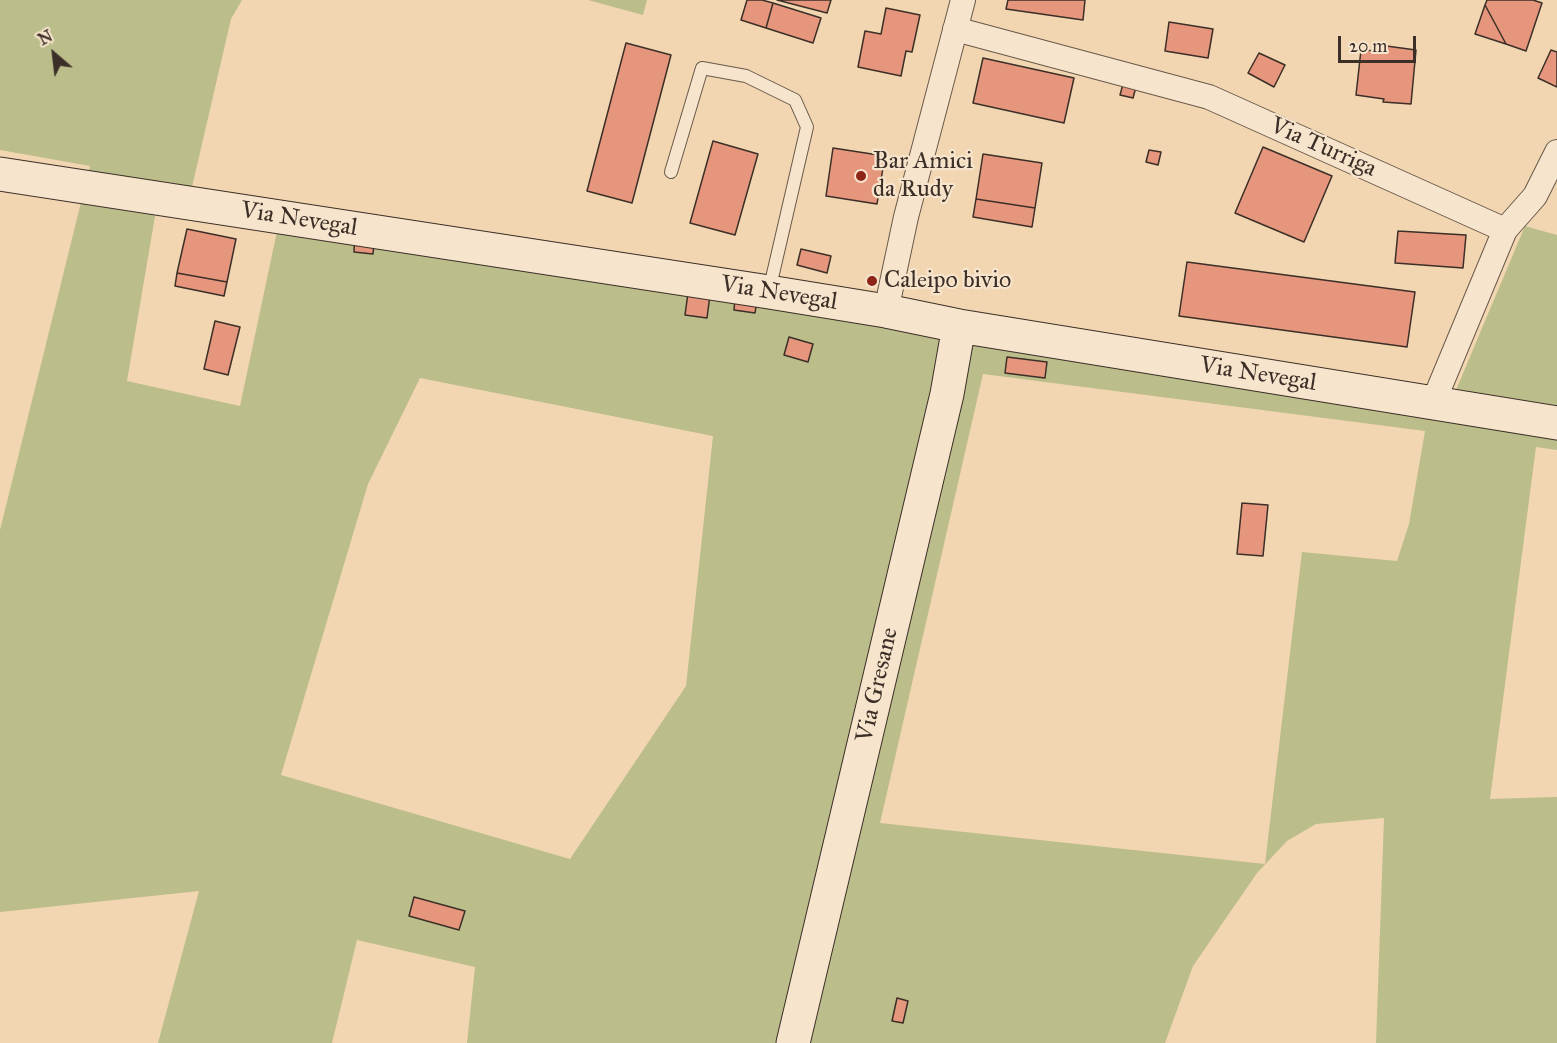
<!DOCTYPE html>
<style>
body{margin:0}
#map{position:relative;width:1557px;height:1043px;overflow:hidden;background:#f2d6b1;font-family:"IM FELL Great Primer",serif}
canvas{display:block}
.north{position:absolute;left:24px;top:24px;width:60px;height:60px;-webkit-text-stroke:4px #f7e4cc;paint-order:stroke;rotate:332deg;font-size:16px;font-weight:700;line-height:24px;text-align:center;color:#3b2f27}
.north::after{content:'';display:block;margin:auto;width:21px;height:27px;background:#3b2f27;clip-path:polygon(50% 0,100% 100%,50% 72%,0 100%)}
.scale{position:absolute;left:1338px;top:36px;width:78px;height:27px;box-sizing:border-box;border:3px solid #3b2f27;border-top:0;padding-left:8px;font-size:18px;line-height:21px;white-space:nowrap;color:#3b2f27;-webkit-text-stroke:4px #f7e4cc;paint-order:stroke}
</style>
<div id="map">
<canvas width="1557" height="1043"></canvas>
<div class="north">N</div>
<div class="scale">20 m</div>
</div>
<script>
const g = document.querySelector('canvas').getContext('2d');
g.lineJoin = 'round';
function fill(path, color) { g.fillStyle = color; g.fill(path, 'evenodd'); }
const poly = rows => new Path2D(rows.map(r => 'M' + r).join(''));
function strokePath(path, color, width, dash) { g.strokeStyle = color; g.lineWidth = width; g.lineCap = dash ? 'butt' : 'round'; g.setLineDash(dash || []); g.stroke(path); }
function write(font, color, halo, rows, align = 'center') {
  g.font = font + ' "IM FELL Great Primer",serif'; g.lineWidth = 4.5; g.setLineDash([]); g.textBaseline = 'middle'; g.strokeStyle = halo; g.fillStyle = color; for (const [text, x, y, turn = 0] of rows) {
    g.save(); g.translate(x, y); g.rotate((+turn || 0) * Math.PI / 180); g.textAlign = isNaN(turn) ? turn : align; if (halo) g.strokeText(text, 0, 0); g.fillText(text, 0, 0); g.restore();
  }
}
fill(poly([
 [0,0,242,0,231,19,192,187,161,181,127,381,240,406,283,203,901,303,1456,390,1525,226,1557,235,1557,450,1536,447,1490,799,1557,797,1557,1043,1376,1043,1384,818,1316,824,1287,841,1257,873,1193,966,1165,1043,467,1043,475,967,357,940,332,1043,158,1043,199,891,0,912,0,530,90,166,0,150],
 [983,374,1425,431,1409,524,1397,561,1302,552,1265,864,880,823],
 [420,378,713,436,686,686,570,859,281,775,368,484],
 [588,0,647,0,643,15]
]), '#bbbd8b');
const building = poly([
 [747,0,762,0,773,3,766,28,741,20,747,0],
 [777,0,831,0,827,13,777,0],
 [1008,0,1085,0,1083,20,1006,9,1008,0],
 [1487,0,1533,0,1542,3,1526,51,1506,44,1485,5,1487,0],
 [773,3,821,18,813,43,766,28,773,3],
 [1485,5,1506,44,1475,34,1485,5],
 [886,8,920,15,912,52,906,51,901,76,858,67,865,31,881,34,886,8],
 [1169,22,1213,29,1208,58,1165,51,1169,22],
 [626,43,671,55,632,203,587,191,626,43],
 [1379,45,1416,50,1411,104,1383,102,1384,99,1356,95,1361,50,1378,51,1379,45],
 [1551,50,1557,52,1557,87,1538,78,1551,50],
 [1259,53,1285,65,1274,87,1248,73,1259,53],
 [983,58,1074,78,1064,123,973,103,983,58],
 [1123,84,1136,87,1133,98,1120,95,1123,84],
 [713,141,758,154,735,235,690,223,713,141],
 [1263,147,1332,176,1304,242,1235,213,1263,147],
 [833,148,885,156,877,204,826,196,833,148],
 [1149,150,1161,152,1158,165,1146,162,1149,150],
 [983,154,1042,163,1035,208,976,199,983,154],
 [976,199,1035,208,1032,227,973,217,976,199],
 [187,229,236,239,227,282,177,273,187,229],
 [1398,231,1466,235,1463,268,1395,263,1398,231],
 [355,232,375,234,373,254,354,252,355,232],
 [801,249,831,256,827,273,797,265,801,249],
 [1187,262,1415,292,1407,347,1179,316,1187,262],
 [177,273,227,282,224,296,175,286,177,273],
 [688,293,710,295,707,318,685,315,688,293],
 [735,298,757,301,755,313,734,310,735,298],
 [215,321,240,327,228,375,204,369,215,321],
 [789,337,813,344,808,362,784,355,789,337],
 [1007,357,1047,362,1045,378,1005,373,1007,357],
 [1242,503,1268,505,1263,556,1237,554,1242,503],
 [414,897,465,911,459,930,409,916,414,897],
 [897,998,908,1001,903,1023,892,1021,897,998]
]);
fill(building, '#e6967d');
strokePath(building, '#3b2f27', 1.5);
const lane = poly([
 [671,172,702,68,746,76,795,100,807,127,769,291]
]);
const street = poly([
 [955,29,1209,97,1505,230],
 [886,311,906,217,963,0],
 [1433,403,1505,230,1535,196,1557,152]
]);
const secondary = poly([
 [0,174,769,292,886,311,959,326,1557,423],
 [793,1043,947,394,959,326]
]);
strokePath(lane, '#69594a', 14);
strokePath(street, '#69594a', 26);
strokePath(secondary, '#3b2f27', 35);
strokePath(lane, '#f7e4cc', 12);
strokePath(street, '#f7e4cc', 24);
strokePath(secondary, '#f7e4cc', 33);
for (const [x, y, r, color] of [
 [861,176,6,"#8f2418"],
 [872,281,6,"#8f2418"]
]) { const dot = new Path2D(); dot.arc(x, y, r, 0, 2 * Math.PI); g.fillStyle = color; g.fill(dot); strokePath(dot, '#f7e4cc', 2); }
write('24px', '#3b2f27', '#f7e4cc', [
 ["Via Turriga",1323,148,24],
 ["Via Nevegal",299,220,9],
 ["Via Nevegal",779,294,9],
 ["Via Nevegal",1258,375,9],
 ["Via Gresane",878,685,-77]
]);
write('24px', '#3b2f27', '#f7e4cc', [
 ["Bar Amici",873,162],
 ["da Rudy",873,190],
 ["Caleipo bivio",884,281]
], 'left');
</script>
